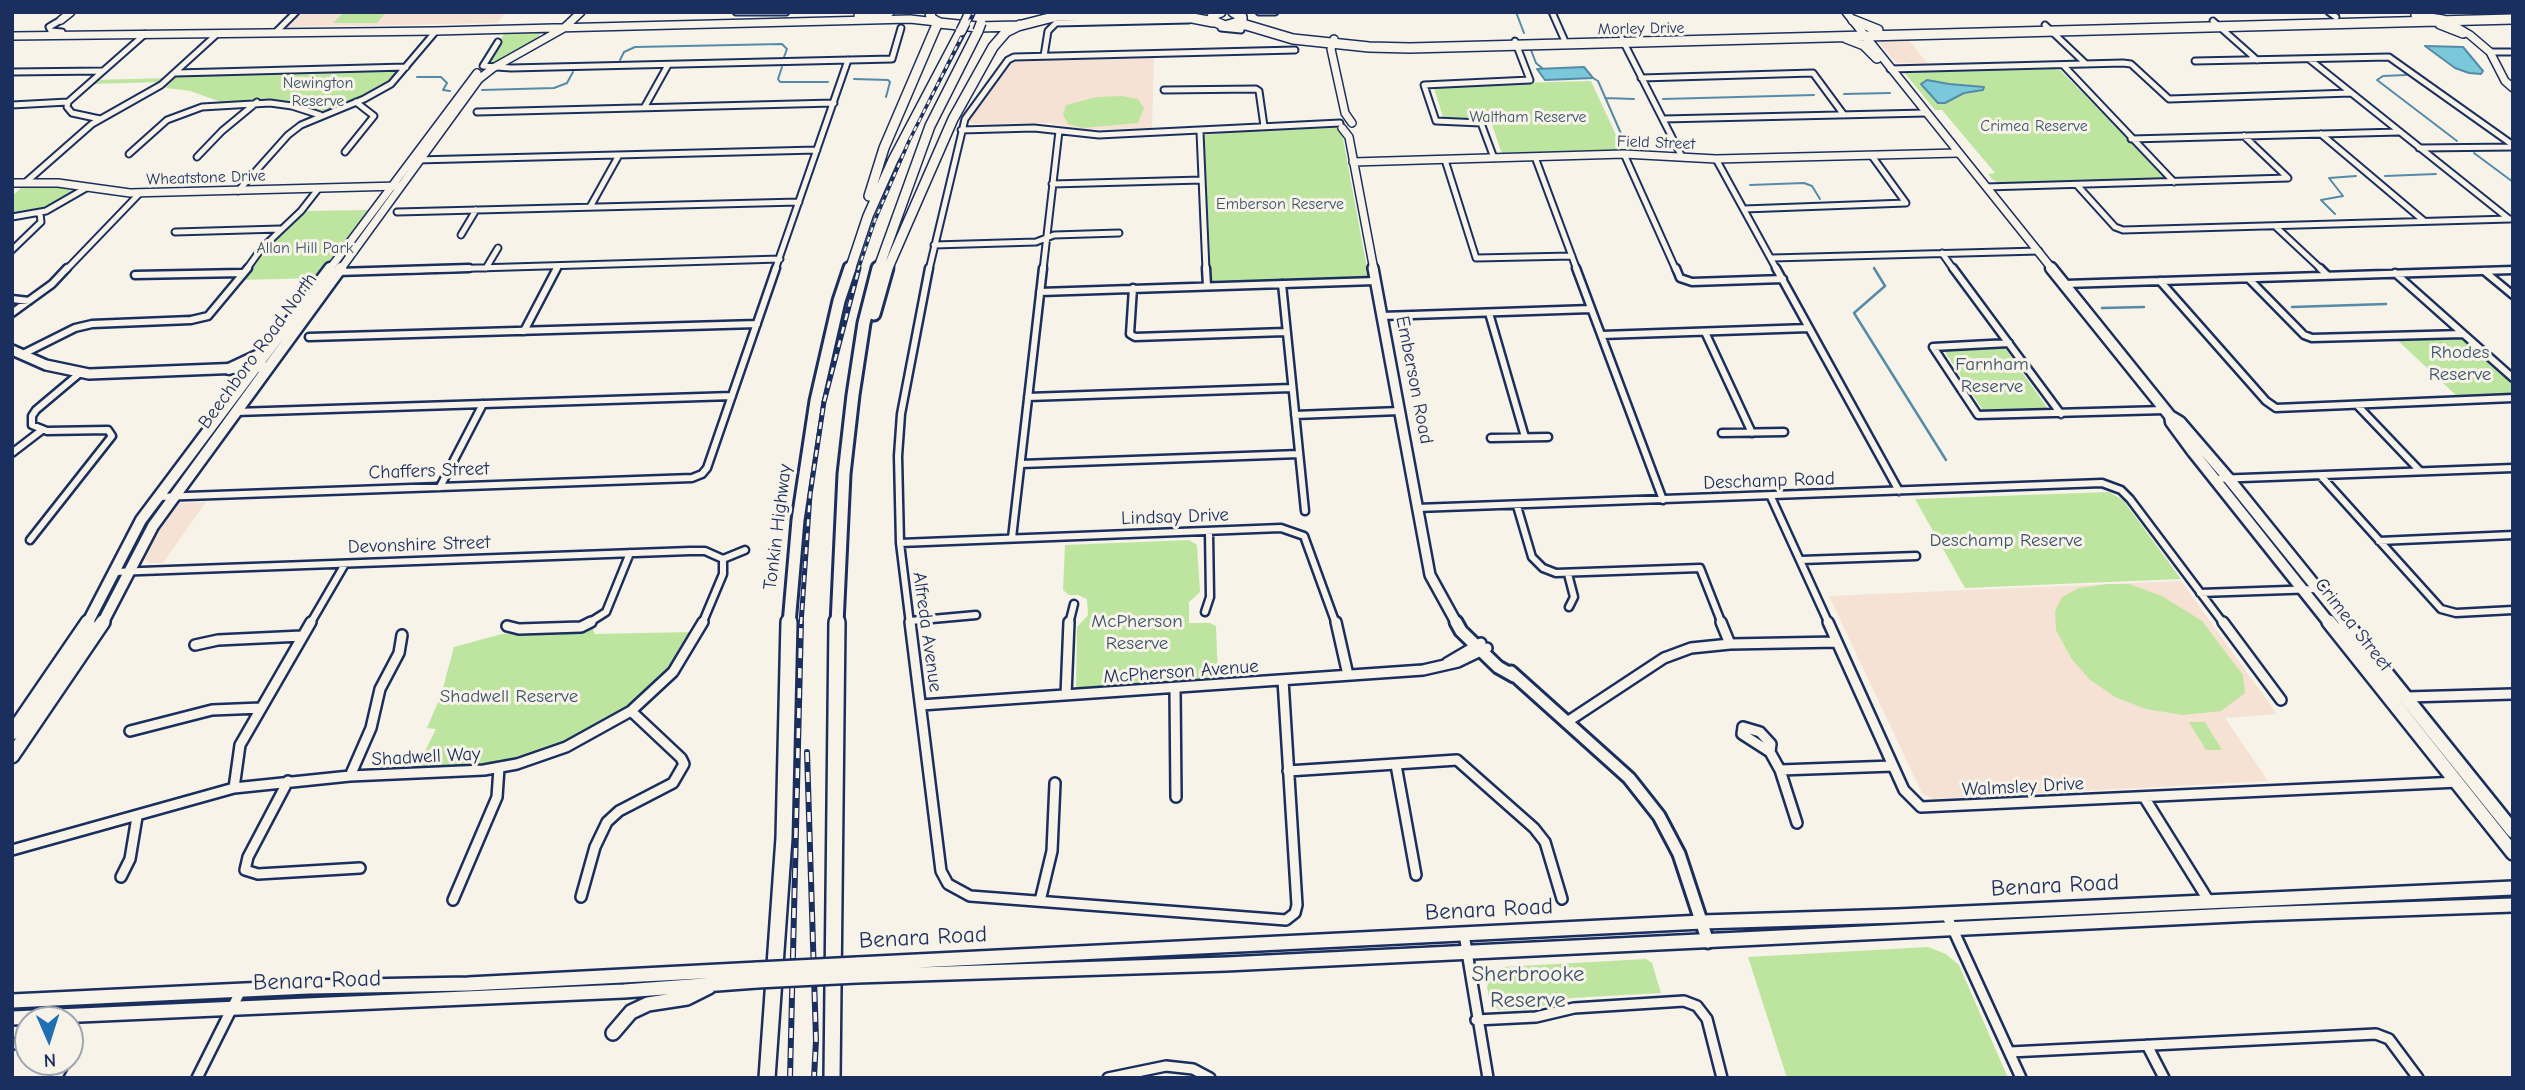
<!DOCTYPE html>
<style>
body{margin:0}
#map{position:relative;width:2525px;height:1090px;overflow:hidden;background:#f7f3e8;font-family:"Comic Neue",sans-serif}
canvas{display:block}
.frame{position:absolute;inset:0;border:14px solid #1b2f5e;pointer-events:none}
.north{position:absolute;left:14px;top:1006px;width:70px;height:70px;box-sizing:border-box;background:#f7f3e8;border:2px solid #9fa5b1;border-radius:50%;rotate:177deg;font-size:19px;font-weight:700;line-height:28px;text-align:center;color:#1b2f5e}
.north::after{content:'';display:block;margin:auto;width:24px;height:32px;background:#1f6fb2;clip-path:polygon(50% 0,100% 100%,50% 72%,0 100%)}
</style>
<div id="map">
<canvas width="2525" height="1090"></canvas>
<div class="frame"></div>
<div class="north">N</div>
</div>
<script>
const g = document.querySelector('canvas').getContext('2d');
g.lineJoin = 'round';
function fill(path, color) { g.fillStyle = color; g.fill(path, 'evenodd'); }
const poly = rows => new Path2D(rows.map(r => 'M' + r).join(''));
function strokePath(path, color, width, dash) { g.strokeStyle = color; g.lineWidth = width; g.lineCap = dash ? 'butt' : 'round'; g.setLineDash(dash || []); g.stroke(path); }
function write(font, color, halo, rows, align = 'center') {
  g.font = font + ' "Comic Neue",sans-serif'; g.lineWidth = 6; g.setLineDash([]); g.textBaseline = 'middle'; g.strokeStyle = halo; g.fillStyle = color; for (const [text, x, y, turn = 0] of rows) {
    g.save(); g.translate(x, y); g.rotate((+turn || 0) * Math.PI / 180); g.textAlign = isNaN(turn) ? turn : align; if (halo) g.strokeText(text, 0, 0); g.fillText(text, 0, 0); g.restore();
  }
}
fill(poly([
 [296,12,505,12,498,23,281,27],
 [1906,37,1928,64,1896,63,1878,42,1886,38],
 [1154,57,1152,128,1086,130,1049,123,975,124,966,121,1011,63,1018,59],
 [206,502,163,563,149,563,144,559,160,524,177,503],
 [2181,581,2277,714,2225,718,2268,781,1933,799,1922,793,1829,596]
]), '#f5e2d4');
fill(poly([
 [344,12,386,12,377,23,333,23],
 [508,29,540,31,540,34,538,38,486,67,482,64],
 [406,67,384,88,320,115,292,106,224,103,190,91,159,87,164,82,88,84,92,80,169,78,175,73],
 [2054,69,2060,70,2165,176,2162,179,1999,183,1993,180,1988,174,1995,173,1942,110,1935,110,1903,71],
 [1591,81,1623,150,1502,154,1490,119,1444,120,1433,85],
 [1122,96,1138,99,1144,108,1138,123,1083,128,1068,124,1063,115,1066,105,1097,97],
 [1341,128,1369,279,1211,282,1204,135,1264,129],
 [28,182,86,188,53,208,12,217,12,196],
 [373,210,322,278,239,280,242,273,301,211],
 [2463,334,2513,378,2513,398,2461,400,2393,336],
 [2004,347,2049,410,1984,412,1943,349],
 [2109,492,2123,500,2181,579,1965,588,1915,499],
 [1189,540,1197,545,1200,592,1189,602,1189,623,1210,623,1216,626,1218,679,1076,689,1077,627,1088,615,1087,599,1078,595,1069,595,1063,590,1065,545],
 [2108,584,2129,584,2162,596,2202,621,2243,675,2245,693,2221,711,2183,715,2146,709,2115,697,2089,679,2071,658,2056,630,2055,611,2062,597,2079,588],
 [592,627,595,634,693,632,669,670,627,709,564,744,515,760,483,767,415,771,436,729,427,728,441,695,454,647,502,634,579,631],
 [2189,722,2205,722,2222,750,2206,750],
 [1928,947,1946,954,1959,965,2008,1078,1787,1078,1748,957],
 [1646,959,1652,963,1661,993,1571,998,1532,1009,1499,1010,1490,1002,1487,987,1492,972,1502,967]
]), '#bee5a0');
const water = poly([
 [2425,46,2463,47,2483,71,2481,74,2469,73,2455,68,2425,46],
 [1584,67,1593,78,1545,80,1537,69,1584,67],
 [1927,80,1949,84,1984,87,1983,90,1964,93,1945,103,1938,103,1921,84,1927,80]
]);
fill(water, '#7bc8da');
strokePath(water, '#558ba8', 2);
strokePath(poly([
 [1516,12,1524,33],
 [1531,50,1536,63,1542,68],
 [620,60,624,52,635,47,782,44,787,49,784,57],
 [782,67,778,79,780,82,828,82],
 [2406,75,2383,76,2377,80,2457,141],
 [417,77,441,77,447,83,443,90,450,91],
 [1593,78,1598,81,1626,145],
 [854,79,888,80,890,82,886,97],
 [482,90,554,88,567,83,573,72],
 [1844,94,1890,93],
 [1605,98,1634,99],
 [1663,99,1814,95],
 [2474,153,2513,182],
 [2385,176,2436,174],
 [1750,185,1804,183,1812,186,1820,199],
 [2335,214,2321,200,2343,196,2329,178,2356,176]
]), '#558ba8', 2);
strokePath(poly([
 [1874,268,1885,286,1854,313,1946,460],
 [2292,307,2386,304],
 [2102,308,2144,307]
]), '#558ba8', 2.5);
const streetFar2 = poly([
 [736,12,786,12],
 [1259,12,1275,12],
 [1552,12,1564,39],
 [2329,12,2336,17],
 [61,20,49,27,51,31,62,32],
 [2213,21,2257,60],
 [2045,25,2086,64],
 [1221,28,1241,30],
 [275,33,296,12],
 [1622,39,1682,157],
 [498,42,483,66,511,68,892,59,901,28],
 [2490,52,2513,52],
 [1044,56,1048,31,1056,23,1189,20],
 [2309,59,2509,219],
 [2195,61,2389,57,2513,145],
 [2063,65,2174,182],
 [1890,69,2123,63,2131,64,2169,99,2351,93],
 [12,72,102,71],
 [176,73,406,67],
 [1641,78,1813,73,1844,115],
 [1164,90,1256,89,1259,91,1264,126],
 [12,105,68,102],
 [644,108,668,65],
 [477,112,834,103],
 [100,119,72,113,67,107,68,102,145,34],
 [1663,119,1926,113],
 [961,130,1034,128,1099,135,1340,123],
 [1200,132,1206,270],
 [2321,134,2424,221],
 [2131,139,2399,132],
 [2419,148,2513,147],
 [345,152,374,116,356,102],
 [129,154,167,120,202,107,270,103,292,106,320,115],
 [1624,154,1676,270],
 [197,157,222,131,257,102],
 [1535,157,1577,270],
 [1494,158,1481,123,1436,121,1424,85,1530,80,1515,41],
 [1716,159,1777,270],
 [416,160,817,150],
 [1445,160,1476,258,1572,256],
 [26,182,92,124,161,85,217,34],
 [1052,184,1202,180],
 [2077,185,2115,227,2123,230,2510,219],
 [1986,187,2288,178,2244,136],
 [238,191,288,135,301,125,364,99,391,84,436,31],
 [590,207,619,155],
 [1744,209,1906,203,1872,156],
 [397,212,799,202],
 [12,217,46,211,86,188],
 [2275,226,2322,270],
 [175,232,280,229],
 [461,235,476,210],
 [934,245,1036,242,1054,235,1119,233],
 [12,250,41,222,40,213],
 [1942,253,1954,270],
 [1772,258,2039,251],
 [486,268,498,248],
 [66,270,140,193],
 [246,270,261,249,301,211,319,188],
 [410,270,780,259],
 [556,270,558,266],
 [775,270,848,60],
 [929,270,965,119,1008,60,1014,57,1295,50],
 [1043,270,1059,131]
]);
const streetFar1 = poly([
 [1206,268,1207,286],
 [1576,268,1663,500],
 [1676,268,1680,278,1692,282,1783,279],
 [1776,268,1899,491],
 [1953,268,2061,414],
 [2320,268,2327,275],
 [2484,271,2513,295],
 [337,272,469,268],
 [2395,273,2513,378],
 [135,275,242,273],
 [2249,279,2304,335,2312,338,2463,334],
 [2160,281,2266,401,2276,408,2513,398],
 [1282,284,1305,511],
 [2065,284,2513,270],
 [1133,288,1130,334,1135,337,1285,332],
 [1040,292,1375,281],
 [12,299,29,301],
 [12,313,52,284,67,268],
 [1489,313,1525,437],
 [1382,316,1591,309],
 [524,331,557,268],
 [1705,332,1752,433],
 [1602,335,1809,328],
 [309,337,757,324],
 [2009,343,1933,347,1978,415,2165,410],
 [23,354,75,328,92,324,191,320,208,316,248,268],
 [1028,397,1291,388],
 [2357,405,2420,471],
 [236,412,732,396],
 [1295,415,1400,411],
 [1722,433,1784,432],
 [1491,438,1548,437],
 [12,453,42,430],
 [1021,464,1299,454],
 [2321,476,2441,609,2456,613,2513,610],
 [2215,479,2513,468],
 [440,487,483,404],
 [159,497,692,478,702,474,707,468,776,268],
 [1771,497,1829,624],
 [1517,506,1532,557,1543,568,1556,573,1700,568,1722,624],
 [1417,508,2102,483,2121,490,2130,499,2224,624],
 [1012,538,1043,268],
 [30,540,112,436,108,430,47,431,32,425,32,416,36,410,80,373],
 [2379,541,2513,535],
 [900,543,1281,528,1304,536,1336,624],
 [723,559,745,550],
 [1801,560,1916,556],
 [114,572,690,551,705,551,723,559],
 [1568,574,1574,597,1569,607],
 [2200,593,2317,589],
 [1205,612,1210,597,1209,532],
 [910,621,976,615],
 [310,624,345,564],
 [587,624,606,612,630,553],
 [702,624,723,574,723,559],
 [910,624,900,543,898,456,901,414,929,268],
 [1069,624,1074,604]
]);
const street = poly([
 [910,622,941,871,948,884,970,896,1286,920,1295,913,1297,905,1283,680],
 [1336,622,1348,675],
 [1721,622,1730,644],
 [1828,622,1904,790,1921,807,2458,782],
 [2223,622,2281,700],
 [507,626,519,629,581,627,591,622],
 [195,645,218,640,302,636],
 [1447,663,1481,643],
 [1175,688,1176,797],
 [1066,695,1069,622],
 [2407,697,2513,694],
 [921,705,1423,670,1458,662,1487,648],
 [1567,722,1664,658,1691,648,1730,644,1837,642],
 [1743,727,1760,732,1771,744,1770,752,1742,734,1743,727],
 [130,731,212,710,261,708],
 [1770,752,1780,770,1797,823],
 [1396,765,1416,875],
 [1780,770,1893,766],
 [1288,771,1457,760,1534,828,1545,842,1562,899],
 [350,776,371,728,380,689,399,653,402,635],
 [288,781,248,857,245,870,258,874,360,868],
 [234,788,240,745,311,622],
 [2144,797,2210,903],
 [12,850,234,788,350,776,484,770,517,764,566,747,631,711,673,672,703,622],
 [121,877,130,859,137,817],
 [581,897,595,847,607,822,619,811,673,783,684,764,681,758,631,711],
 [453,900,497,797,499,768],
 [1040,901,1052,851,1055,783],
 [1946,914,2021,1078],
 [1464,934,1488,1078],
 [1476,1020,1536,1017,1574,1008,1684,1001,1697,1006,1707,1019,1722,1078],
 [12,1044,28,1043],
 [2147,1045,2164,1078],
 [2010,1052,2376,1034,2389,1039,2418,1078],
 [56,1078,65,1062],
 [197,1078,241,990],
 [1108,1078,1166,1066,1193,1069,1210,1078]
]);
const secondaryFar2 = poly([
 [2415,15,2443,19,2470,35,2490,52,2505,81,2513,88],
 [61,20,71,12],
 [1334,39,1331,49,1345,113,1352,123],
 [1342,128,1349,137,1374,270],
 [1353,162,1624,154,1716,159,1958,153],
 [12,183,58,183,130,193,399,186]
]);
const secondaryFar1 = poly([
 [1373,268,1430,575,1457,624],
 [12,350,46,365,89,374,268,367]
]);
const secondary = poly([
 [1456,622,1461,631,1498,667,1514,676],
 [1511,672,1629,778,1659,816,1679,854,1708,942]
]);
const primaryFar2 = poly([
 [1846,12,2053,270],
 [12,36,436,31,910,19,937,22],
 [329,270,477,73],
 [340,270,479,79,493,68,564,28,581,12]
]);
const primaryFar1 = poly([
 [2051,268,2170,416,2180,422,2229,479,2346,624],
 [229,369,261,354],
 [2170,416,2171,422,2193,452,2330,624],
 [87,624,141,520,330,268],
 [102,624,153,526,341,268]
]);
const primary = poly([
 [2329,622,2513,853],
 [2345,622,2513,831],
 [12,733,88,622],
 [12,756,103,622],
 [857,964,1702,922,1897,916,2513,888],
 [857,976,1226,964,2254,914,2513,905],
 [12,1001,308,987,468,984,758,969],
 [12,1018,624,991,757,981],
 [613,1033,631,1012,648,1004,687,998,709,987]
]);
const highwayFar2 = poly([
 [930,12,931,18,939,23,978,27,1018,26,1057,16,1177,15,1213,22],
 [1221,12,1213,15,1211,20,1225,26,1242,21,1242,17,1233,12],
 [859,16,889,12],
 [1853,20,1878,30],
 [965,23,970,12],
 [2440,24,2463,33],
 [1235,25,1246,25,1293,39,1369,47,1410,48,2513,19],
 [1846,38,1864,45,1877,58],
 [869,196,884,148,938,22],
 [850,270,868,216,893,160,961,31],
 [878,270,930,126,978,31],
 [887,270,953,119,993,47,1006,32,1020,25]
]);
const highwayFar1 = poly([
 [874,314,887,268],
 [789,624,798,520,816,401,839,301,850,268],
 [837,624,844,474,853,395,864,323,878,268]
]);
const highway = poly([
 [767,1078,784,838,789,622],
 [832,1078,837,622]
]);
strokePath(streetFar2, '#1b2f5e', 9);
strokePath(streetFar1, '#1b2f5e', 11);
strokePath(street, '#1b2f5e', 14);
strokePath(secondaryFar2, '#1b2f5e', 10);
strokePath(secondaryFar1, '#1b2f5e', 14);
strokePath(secondary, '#1b2f5e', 17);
strokePath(primaryFar2, '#1b2f5e', 10);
strokePath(primaryFar1, '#1b2f5e', 15);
strokePath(primary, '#1b2f5e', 18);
strokePath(highwayFar2, '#1b2f5e', 12);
strokePath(highwayFar1, '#1b2f5e', 17);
strokePath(highway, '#1b2f5e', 20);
strokePath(streetFar2, '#f7f3e8', 5);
strokePath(streetFar1, '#f7f3e8', 6);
strokePath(street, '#f7f3e8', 9);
strokePath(secondaryFar2, '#f7f3e8', 7);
strokePath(secondaryFar1, '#f7f3e8', 9);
strokePath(secondary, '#f7f3e8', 11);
strokePath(primaryFar2, '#f7f3e8', 7);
strokePath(primaryFar1, '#f7f3e8', 10);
strokePath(primary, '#f7f3e8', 13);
strokePath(highwayFar2, '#f7f3e8', 9);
strokePath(highwayFar1, '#f7f3e8', 11);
strokePath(highway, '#f7f3e8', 15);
const railFar2 = poly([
 [858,270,875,220,909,141,974,12]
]);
const railFar1 = poly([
 [801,624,810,495,824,402,859,268]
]);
const rail = poly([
 [807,752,816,1040,814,1078],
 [790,1078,801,622]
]);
strokePath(railFar2, '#1b2f5e', 3.5);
strokePath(railFar1, '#1b2f5e', 5);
strokePath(rail, '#1b2f5e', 6);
strokePath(railFar2, '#f7f3e8', 2, [5]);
strokePath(railFar1, '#f7f3e8', 2.5, [7]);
strokePath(rail, '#f7f3e8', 3.5, [10]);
const primaryBridge = poly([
 [758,969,857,964],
 [757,981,857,976]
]);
const highwayBridge = poly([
 [961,31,965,23],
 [978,31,981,23]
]);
strokePath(primaryBridge, '#1b2f5e', 18, []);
strokePath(highwayBridge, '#1b2f5e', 12, []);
strokePath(primaryBridge, '#f7f3e8', 13);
strokePath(highwayBridge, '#f7f3e8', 9);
write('16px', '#1b2f5e', '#f7f3e8', [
 ["Morley Drive",1641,29,-1],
 ["Field Street",1656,143,2],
 ["Wheatstone Drive",206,178,-2]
]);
write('16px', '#3c536b', '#f7f3e8', [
 ["Newington",318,83],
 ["Reserve",318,101],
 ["Waltham Reserve",1528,117],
 ["Crimea Reserve",2034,126],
 ["Emberson Reserve",1280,204],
 ["Allan Hill Park",305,248]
]);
write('19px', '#1b2f5e', '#f7f3e8', [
 ["Beechboro Road North",258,351,-54],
 ["Emberson Road",1414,380,79],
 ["Chaffers Street",429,471,-2],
 ["Deschamp Road",1769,481,-2],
 ["Lindsay Drive",1175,517,-2],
 ["Tonkin Highway",778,527,-83],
 ["Devonshire Street",419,545,-2],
 ["Crimea Street",2353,625,52],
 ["Alfreda Avenue",927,632,82],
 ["McPherson Avenue",1181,672,-4],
 ["Shadwell Way",426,757,-3],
 ["Walmsley Drive",2023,787,-3]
]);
write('19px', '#3c536b', '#f7f3e8', [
 ["Rhodes",2460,353],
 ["Reserve",2460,375],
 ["Farnham",1992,365],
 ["Reserve",1992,387],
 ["Deschamp Reserve",2006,541],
 ["McPherson",1137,622],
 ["Reserve",1137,644],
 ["Shadwell Reserve",509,697]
]);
write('23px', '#1b2f5e', '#f7f3e8', [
 ["Benara Road",2055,886,-3],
 ["Benara Road",1489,910,-3],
 ["Benara Road",923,938,-3],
 ["Benara Road",317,981,-2]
]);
write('23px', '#3c536b', '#f7f3e8', [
 ["Sherbrooke",1528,974],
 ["Reserve",1528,1000]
]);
</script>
